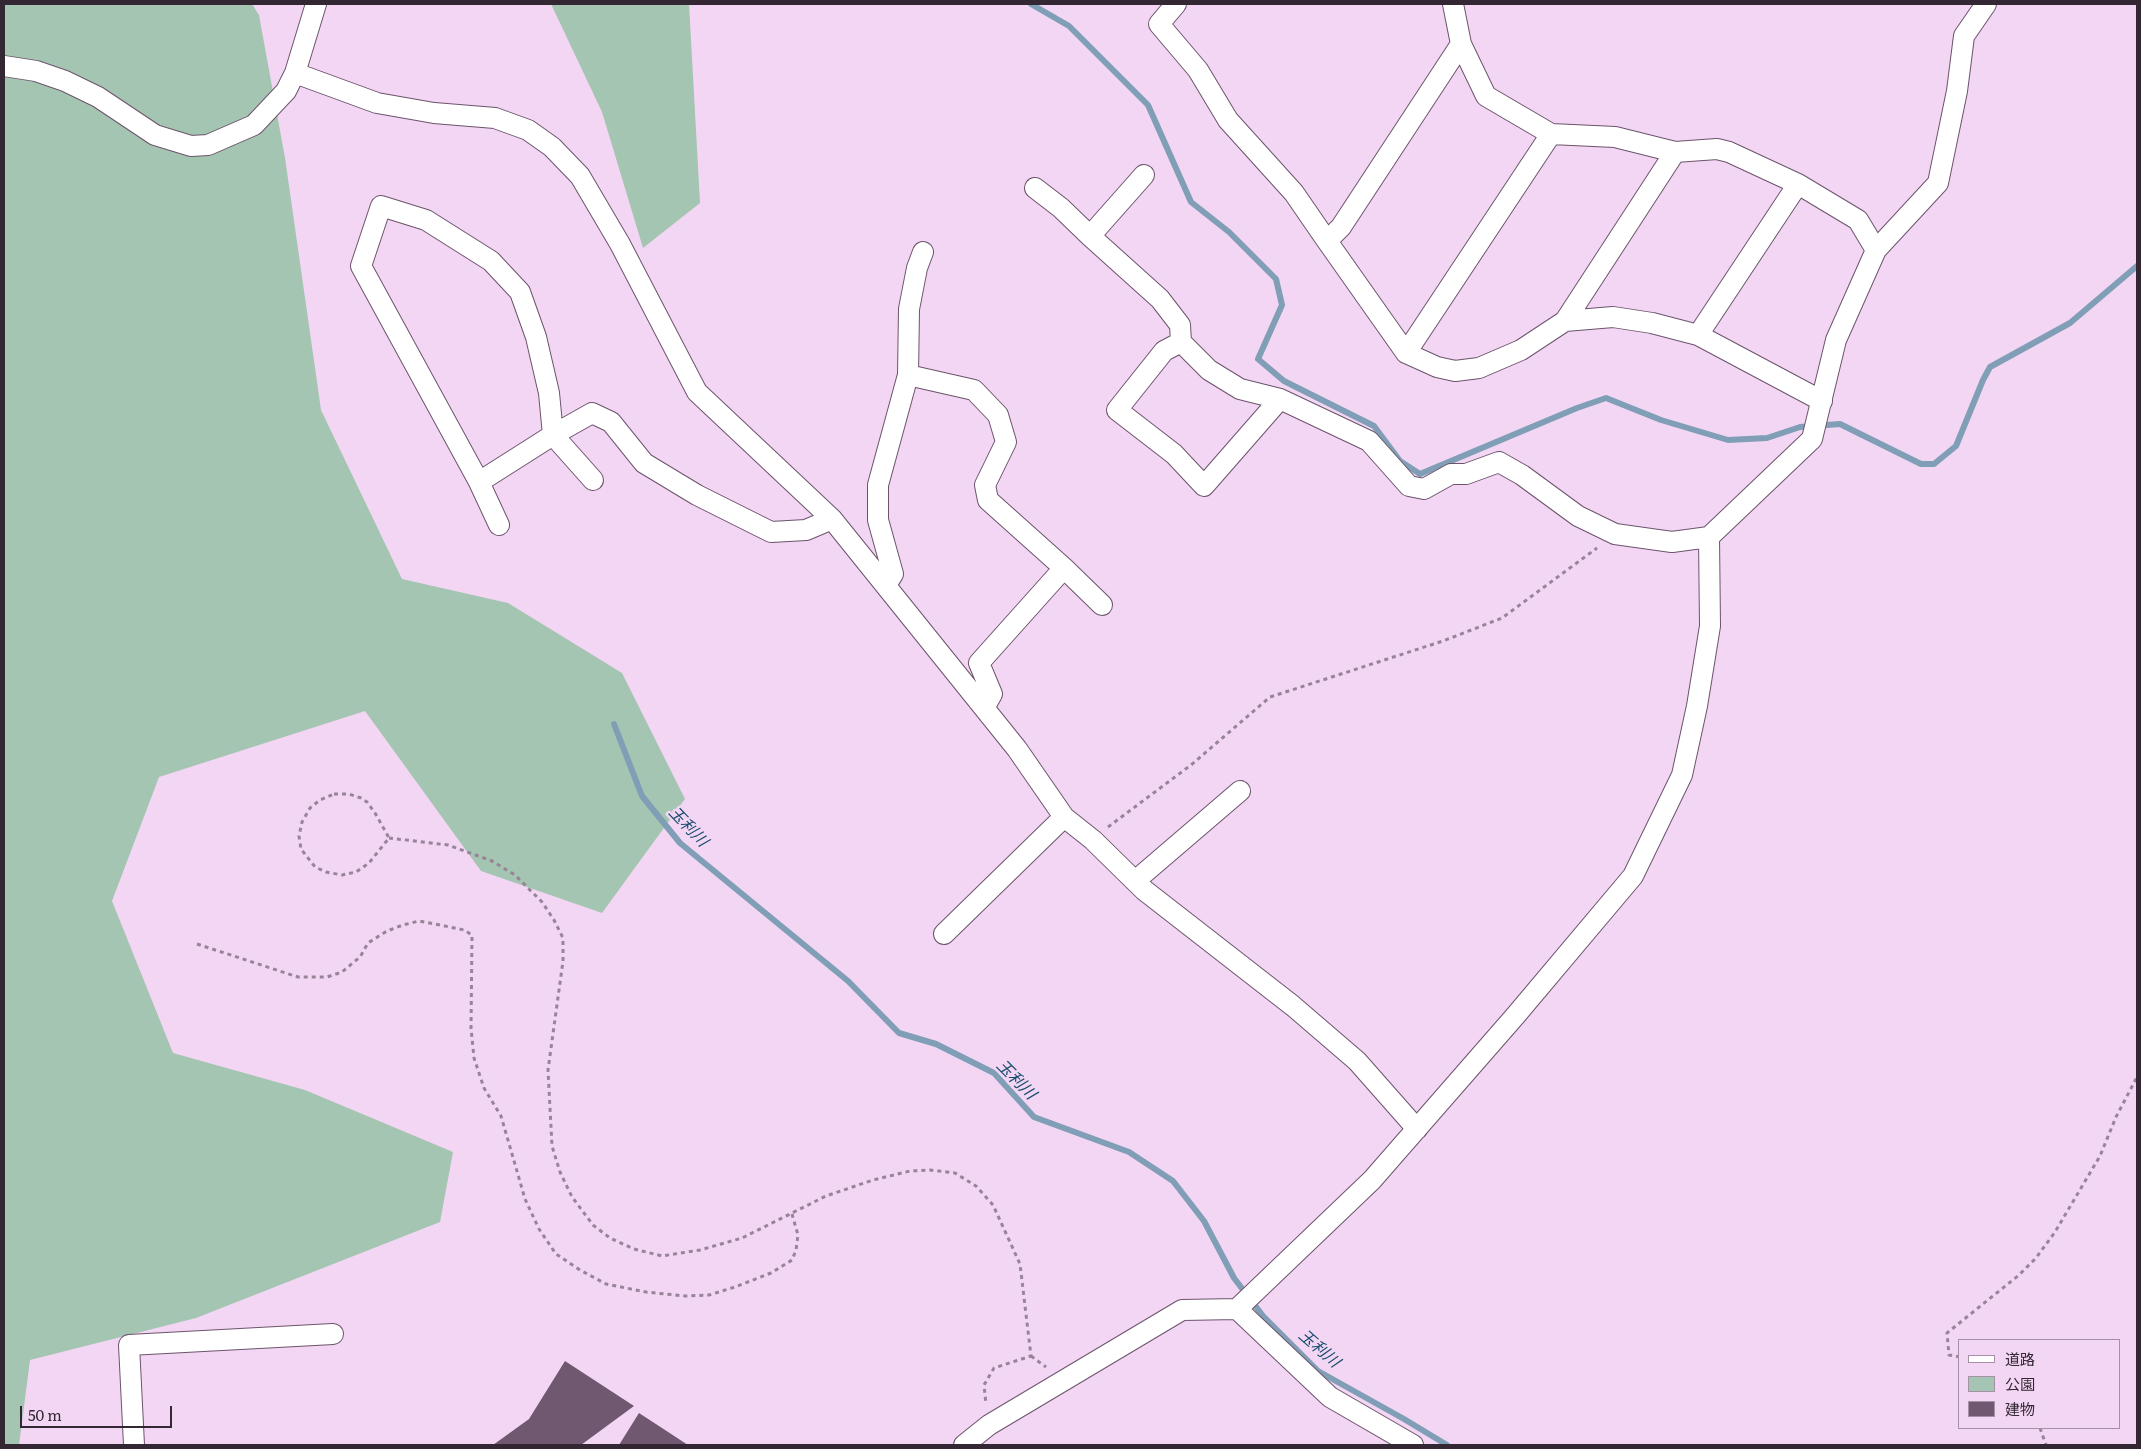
<!DOCTYPE html>
<meta charset="utf-8">
<style>
body{margin:0}
#map{position:relative;width:2141px;height:1449px;overflow:hidden;background:#f3d6f3;font-family:Literata,"Noto Sans JP",serif}
canvas{display:block}
.frame{position:absolute;inset:0;border:5px solid #322732;pointer-events:none}
.legend{position:absolute;left:1958px;top:1339px;width:162px;height:90px;box-sizing:border-box;background:#f3d6f3;border:1px solid #a690a6;margin:0;padding:6px 9px;list-style:none;font-size:15px;color:#322732}
.legend li{display:flex;align-items:center;gap:10px;height:25px}
.legend b{width:25px;border:1px solid #a690a6}
.scale{position:absolute;left:20px;top:1406px;width:152px;height:22px;box-sizing:border-box;border:2px solid #322732;border-top:0;padding-left:6px;font-size:15px;line-height:18px;white-space:nowrap;color:#322732;-webkit-text-stroke:4px #f3d6f3;paint-order:stroke}
</style>
<div id="map">
<canvas width="2141" height="1449"></canvas>
<div class="frame"></div>
<ul class="legend">
<li><b style="height:6px;background:#fff"></b>道路</li>
<li><b style="height:14px;background:#a4c5b1"></b>公園</li>
<li><b style="height:14px;background:#705871"></b>建物</li>
</ul>
<div class="scale">50 m</div>
</div>
<script>
const g = document.querySelector('canvas').getContext('2d');
g.lineJoin = 'round';
function fill(path, color) { g.fillStyle = color; g.fill(path, 'evenodd'); }
const poly = rows => new Path2D(rows.map(r => 'M' + r).join(''));
function strokePath(path, color, width, dash) { g.strokeStyle = color; g.lineWidth = width; g.lineCap = dash ? 'butt' : 'round'; g.setLineDash(dash || []); g.stroke(path); }
function write(font, color, halo, rows, align = 'center') {
  g.font = font + ' Literata,"Noto Sans JP",serif'; g.lineWidth = 5; g.setLineDash([]); g.textBaseline = 'middle'; g.strokeStyle = halo; g.fillStyle = color; for (const [text, x, y, turn = 0] of rows) {
    g.save(); g.translate(x, y); g.rotate((+turn || 0) * Math.PI / 180); g.textAlign = isNaN(turn) ? turn : align; if (halo) g.strokeText(text, 0, 0); g.fillText(text, 0, 0); g.restore();
  }
}
fill(poly([
 [4,4,252,4,259,15,285,158,321,410,402,579,508,603,622,673,685,799,602,913,481,871,365,711,159,777,112,901,173,1053,305,1090,453,1152,440,1222,196,1318,30,1360,19,1445,4,1445],
 [551,4,689,4,700,203,643,248,602,112]
]), '#a4c5b1');
strokePath(poly([
 [1031,4,1069,26,1148,105,1191,202,1229,232,1276,279,1282,305,1258,359,1284,381,1374,426,1400,461,1420,474,1577,408,1606,398,1661,420,1728,440,1767,438,1800,427,1840,424,1921,464,1934,464,1956,446,1983,380,1990,367,2070,323,2137,266],
 [614,724,642,796,680,843,848,981,899,1033,936,1044,994,1073,1034,1117,1129,1152,1173,1181,1204,1221,1234,1278,1263,1316,1318,1371,1404,1419,1447,1445]
]), '#809eb6', 6);
fill(poly([
 [565,1361,634,1406,581,1445,493,1445,529,1419],
 [639,1413,688,1445,619,1445]
]), '#705871');
const street = poly([
 [1176,4,1159,24,1198,70,1228,120,1294,193,1327,241],
 [1453,4,1461,44,1486,96,1551,134,1615,137,1675,152,1717,149,1729,152,1798,184,1858,220,1876,250],
 [1461,44,1341,227,1327,241,1406,353,1437,367,1455,371,1479,368,1521,350,1565,321,1613,317,1652,323,1698,335,1822,401],
 [4,66,36,71,65,81,98,97,155,135,191,146,208,145,254,125,286,91,295,73,316,4],
 [295,73,377,103,434,113,495,118,528,130,552,147,580,176,620,244,697,392,832,519,1017,749,1064,817,1093,840,1144,890,1293,1006,1357,1061,1417,1129],
 [1144,175,1090,236,1160,299,1180,325,1181,342],
 [1035,188,1061,208,1090,236],
 [1565,321,1675,152],
 [1698,335,1798,184],
 [1406,353,1551,134],
 [908,375,909,309,917,268,923,252],
 [1280,399,1204,486,1174,454,1117,410,1164,351,1181,342,1209,370,1240,389,1280,399,1369,441,1409,486,1424,489,1451,474,1466,474,1499,462,1522,475,1578,516,1615,534,1672,542,1709,537,1812,439,1836,340,1876,250,1938,183,1957,91,1964,36,1986,4],
 [593,480,553,435,549,393,536,337,520,292,491,261,426,220,381,206,361,266,479,482,553,435,592,413,611,422,644,463,697,495,771,532,806,530,832,519],
 [479,482,499,525],
 [1064,568,1102,605],
 [886,585,893,574,878,520,878,485,908,375,974,390,998,415,1006,442,985,485,988,500,1064,568,979,663,992,694,984,708],
 [1135,881,1240,791],
 [944,934,1064,817],
 [1237,1309,1372,1180,1516,1015,1633,876,1682,775,1697,706,1710,626,1709,537],
 [134,1445,129,1345,333,1334],
 [964,1445,989,1425,1182,1310,1237,1309,1330,1397,1413,1445]
]);
strokePath(street, '#6c546c', 22);
strokePath(poly([
 [334,794,349,794,361,798,367,802,375,813,389,838,369,863,356,872,342,875,326,872,315,867,301,849,299,836,302,822,310,808,320,800,334,794],
 [1108,827,1191,765,1270,697,1443,641,1502,618,1597,548],
 [389,838,448,845,492,861,515,875,542,902,554,920,563,938,563,961,548,1070,552,1146,560,1172,572,1197,593,1225,610,1238,634,1249,662,1256,700,1250,742,1238,826,1196,873,1180,910,1171,930,1170,955,1173,976,1186,993,1205,1020,1264,1031,1356,994,1368,984,1385,986,1404],
 [197,944,298,977,327,977,342,972,360,957,368,943,387,931,403,925,419,921,435,924,464,930,472,935,471,1028,474,1058,484,1088,501,1116,525,1199,539,1229,556,1254,580,1270,606,1284,646,1292,685,1296,709,1295,735,1287,771,1273,792,1260,796,1250,798,1235,792,1214],
 [1031,1356,1046,1367],
 [1960,1357,1949,1355,1947,1333,2019,1275,2036,1258,2055,1232,2100,1156,2116,1117,2137,1077],
 [2040,1428,2046,1445]
]), '#988498', 3, [4, 4]);
strokePath(street, '#fff', 20);
write('italic 16px', '#174b6d', '#f3d6f3', [
 ["玉利川",688,827,46],
 ["玉利川",1016,1080,45],
 ["玉利川",1319,1349,41]
]);
</script>
